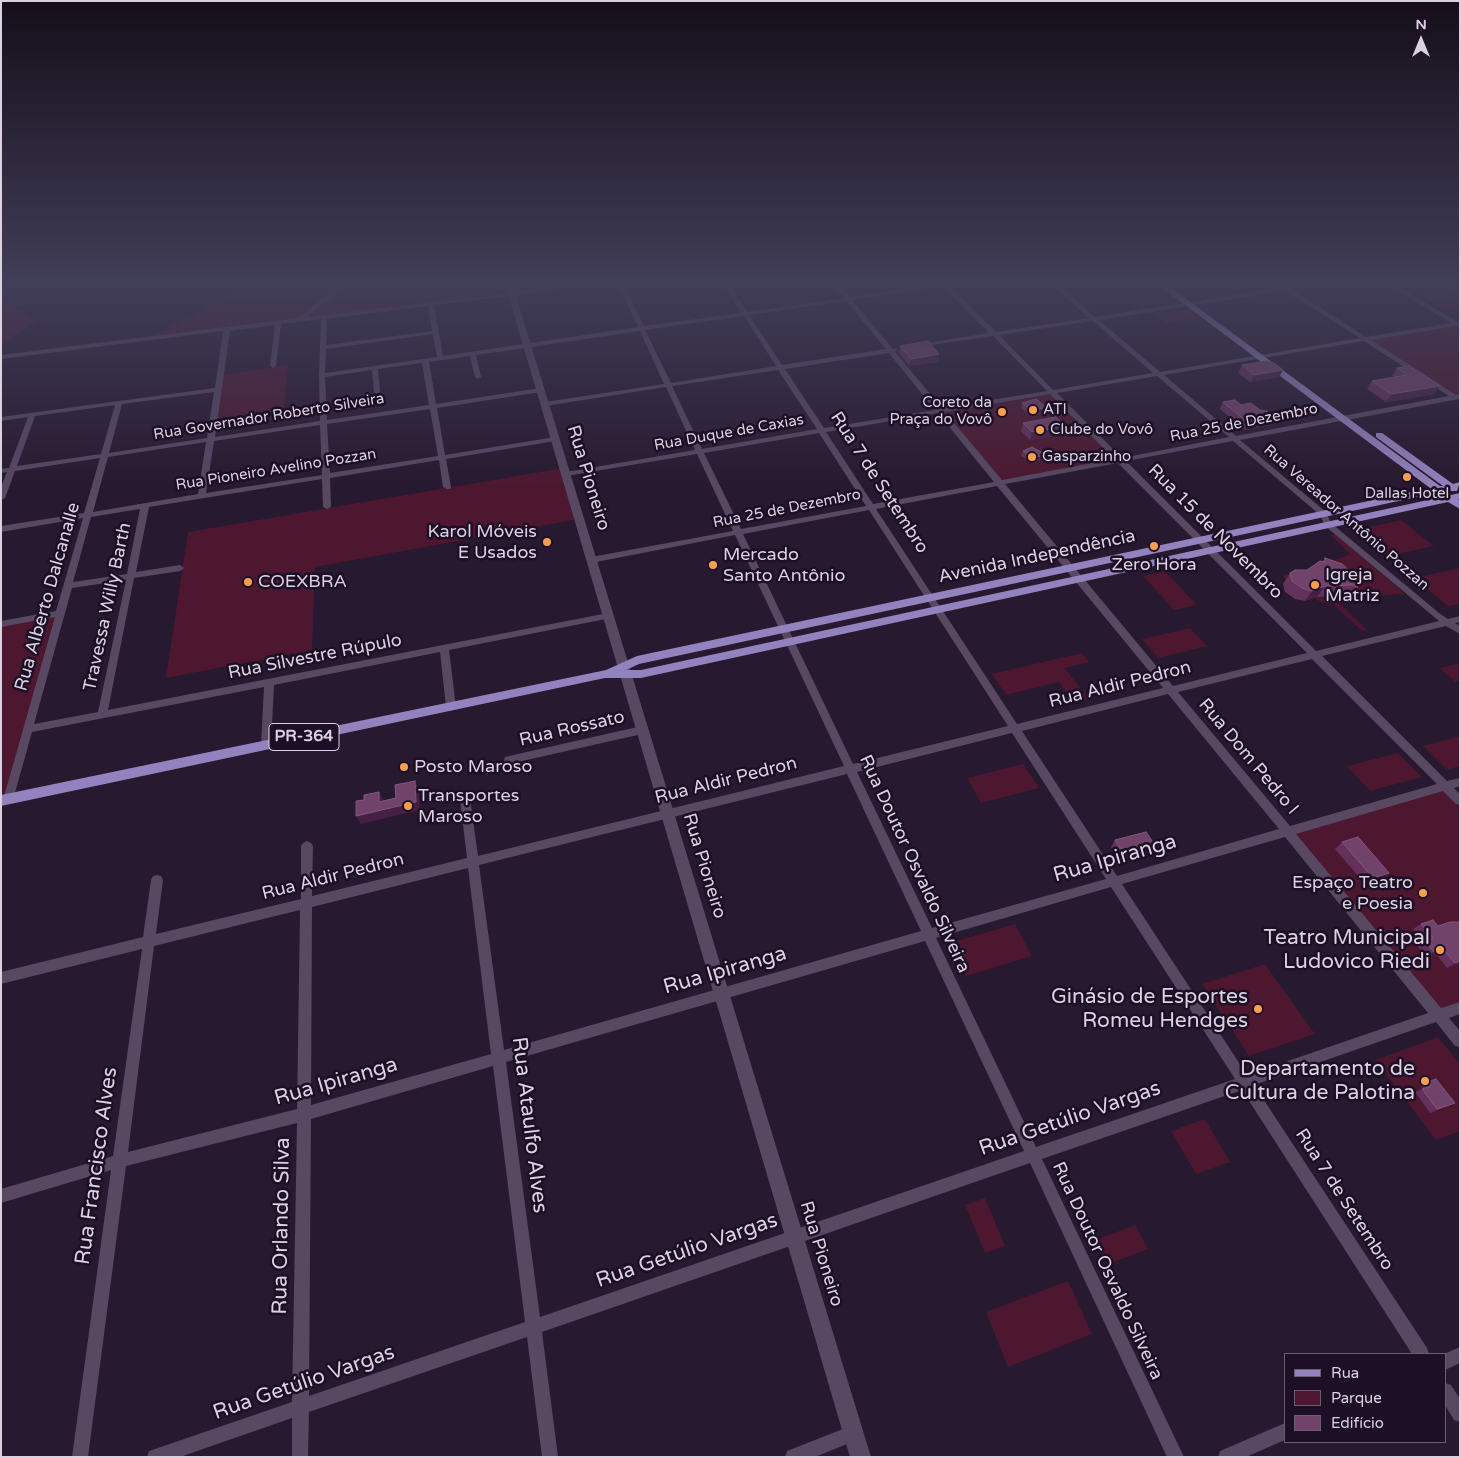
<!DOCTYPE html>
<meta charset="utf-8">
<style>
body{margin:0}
#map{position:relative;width:1461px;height:1458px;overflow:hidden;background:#27192f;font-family:"Varela Round",sans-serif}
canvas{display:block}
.frame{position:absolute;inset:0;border:2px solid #dbd2e1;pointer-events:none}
.legend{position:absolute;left:1284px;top:1353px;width:162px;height:90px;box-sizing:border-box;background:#1d0f25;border:1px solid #695d70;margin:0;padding:6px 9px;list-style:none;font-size:15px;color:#dbd2e1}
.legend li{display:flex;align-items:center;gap:10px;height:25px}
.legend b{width:25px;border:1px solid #695d70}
.north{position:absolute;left:1396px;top:15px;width:50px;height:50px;-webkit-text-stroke:4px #1d0f25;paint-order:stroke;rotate:0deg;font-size:14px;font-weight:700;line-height:20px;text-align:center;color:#dbd2e1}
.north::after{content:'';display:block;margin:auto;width:18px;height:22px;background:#dbd2e1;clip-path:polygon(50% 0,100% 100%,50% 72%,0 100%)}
</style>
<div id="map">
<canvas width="1461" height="1458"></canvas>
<div class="frame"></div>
<ul class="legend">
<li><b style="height:6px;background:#9282be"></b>Rua</li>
<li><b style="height:14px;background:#4c172f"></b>Parque</li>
<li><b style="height:14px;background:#71426a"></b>Edifício</li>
</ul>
<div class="north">N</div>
</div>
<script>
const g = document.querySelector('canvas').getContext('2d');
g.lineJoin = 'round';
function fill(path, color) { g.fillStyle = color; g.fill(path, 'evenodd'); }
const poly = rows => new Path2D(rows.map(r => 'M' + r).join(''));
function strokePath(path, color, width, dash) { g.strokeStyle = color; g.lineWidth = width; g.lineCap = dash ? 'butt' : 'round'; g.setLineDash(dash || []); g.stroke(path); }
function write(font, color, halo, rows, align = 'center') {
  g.font = font + ' "Varela Round",sans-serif'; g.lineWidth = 5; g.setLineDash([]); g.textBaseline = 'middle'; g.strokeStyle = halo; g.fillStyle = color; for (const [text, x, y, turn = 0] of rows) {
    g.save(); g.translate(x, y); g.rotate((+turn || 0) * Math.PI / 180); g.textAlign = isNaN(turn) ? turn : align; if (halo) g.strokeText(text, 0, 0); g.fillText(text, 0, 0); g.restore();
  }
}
fill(poly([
 [236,287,512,287,512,294,146,339,202,310],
 [1441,287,1460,288,1460,291,1451,293,1460,298,1460,306,1442,309,1415,293,1443,289],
 [1,300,38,320,1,345],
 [1188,309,1199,318,1167,323,1156,314],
 [1457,324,1460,325,1460,396,1455,397,1364,338],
 [288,365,284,409,214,419,221,375],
 [1052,392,1120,460,1000,483,940,411],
 [564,468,579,519,315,567,312,650,166,678,188,532],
 [1401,520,1434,546,1388,556,1357,530],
 [1335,534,1405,594,1355,597,1359,602,1340,604,1367,630,1362,631,1333,604,1328,605,1315,599,1316,597,1350,598,1349,594,1288,581,1282,576,1316,568,1350,554,1330,535],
 [1460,568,1460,604,1448,606,1414,578],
 [1165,571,1197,605,1174,610,1143,576],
 [61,613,8,800,1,801,1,624],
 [1190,628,1207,646,1158,658,1142,639],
 [1082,653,1089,662,1065,668,1088,699,1073,702,1059,682,1006,695,992,674],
 [1460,663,1460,681,1455,682,1440,668],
 [1460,736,1460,766,1447,770,1423,746],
 [1398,753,1422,777,1370,791,1347,766],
 [1023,764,1039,788,981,803,967,778],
 [1445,786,1460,801,1460,1008,1439,1015,1287,832],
 [1015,924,1032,956,966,976,950,943],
 [1265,964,1315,1034,1249,1056,1202,984],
 [1438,1037,1460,1064,1460,1131,1436,1140,1375,1060],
 [1205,1119,1230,1162,1196,1174,1171,1131],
 [985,1198,1005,1246,985,1253,965,1205],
 [1135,1225,1148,1249,1108,1264,1096,1240],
 [1068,1281,1092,1334,1008,1367,986,1312]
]), '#4c172f');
fill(poly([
 [338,287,345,287,307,317,514,293,514,295,512,296,434,305,443,356,638,327,619,287,625,287,644,326,741,313,725,287,731,287,747,312,844,298,835,287,841,287,850,297,919,287,936,287,852,300,892,348,896,349,897,350,895,352,942,408,1047,391,993,336,917,347,916,346,919,344,989,333,944,287,951,287,996,332,1089,318,1054,287,1061,287,1095,317,1284,287,1301,287,1293,290,1366,337,1451,323,1392,287,1400,287,1458,322,1460,321,1459,327,1456,326,1371,340,1456,395,1460,394,1459,399,1240,440,1326,512,1331,523,1439,613,1448,619,1460,616,1460,622,1455,623,1460,626,1460,634,1446,626,1322,656,1447,781,1460,778,1460,786,1454,788,1460,794,1460,805,1456,804,1443,791,1296,834,1441,1008,1460,1002,1460,1014,1449,1018,1460,1031,1460,1047,1455,1046,1436,1022,1254,1085,1427,1348,1429,1354,1412,1354,1242,1090,1042,1159,1184,1457,1167,1457,1030,1163,542,1332,558,1457,542,1457,527,1337,309,1412,308,1457,292,1457,292,1418,180,1457,147,1457,149,1451,155,1449,292,1402,297,1123,126,1166,88,1457,72,1457,111,1170,1,1203,1,1189,113,1156,142,949,1,984,1,972,143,937,151,880,153,876,157,875,161,876,163,880,156,934,301,899,301,846,303,843,307,841,311,843,313,846,312,896,467,858,460,799,461,796,465,795,469,796,470,799,478,856,844,766,735,535,591,563,587,560,591,557,733,531,697,454,566,476,562,474,566,472,695,450,666,387,545,406,542,404,545,402,664,384,640,331,476,355,481,377,478,379,475,377,470,356,429,362,436,404,541,388,544,390,541,392,437,408,445,455,555,437,559,439,555,441,446,459,451,487,450,489,447,489,443,487,439,460,330,478,331,507,327,509,323,507,322,479,149,507,136,572,180,565,184,568,180,571,134,578,108,710,608,613,612,616,611,618,449,650,456,707,451,711,446,707,440,652,274,685,271,745,270,748,266,749,262,748,261,745,264,687,32,732,13,800,12,803,8,804,4,803,3,800,55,617,1,627,1,621,56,611,83,518,1,532,1,526,84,513,100,458,15,471,5,498,1,500,1,487,7,472,1,473,1,469,9,468,28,417,1,421,1,417,215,388,223,331,1,359,1,355,298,318,338,287],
 [1286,291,1360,338,1160,372,1099,320,1286,291],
 [846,301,886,349,782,365,749,315,846,301],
 [428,306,432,331,326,345,327,319,428,306],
 [744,316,776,366,671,383,645,330,744,316],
 [321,319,319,375,320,421,215,437,230,331,275,325,270,366,273,368,276,366,281,324,321,319],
 [1093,321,1153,373,1053,390,999,335,1093,321],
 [433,334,437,357,325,373,326,349,433,334],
 [1364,341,1449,396,1236,436,1164,375,1364,341],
 [889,353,935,410,824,428,785,369,889,353],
 [422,363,429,405,327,420,325,377,372,370,374,392,377,394,380,392,378,369,422,363],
 [778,370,817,429,702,449,672,386,778,370],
 [1157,376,1229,437,1122,458,1057,393,1157,376],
 [214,392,207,438,109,453,122,404,214,392],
 [1050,394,1114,459,1002,480,945,412,1050,394],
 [115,405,101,454,17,466,35,416,115,405],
 [430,409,438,456,330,473,327,424,430,409],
 [938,413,994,482,873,504,826,432,938,413],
 [320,425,322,475,206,493,214,441,320,425],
 [819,433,866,506,741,529,704,453,819,433],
 [1233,441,1320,515,1325,526,1439,621,1316,651,1126,461,1233,441],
 [206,442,198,494,93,512,108,457,206,442],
 [1118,463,1307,653,1173,686,1005,484,1118,463],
 [997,486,1163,688,1017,724,876,509,997,486],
 [140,509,127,574,73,582,91,517,140,509],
 [869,510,1008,726,853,764,743,534,869,510],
 [126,580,98,712,34,724,72,588,126,580],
 [1312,659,1437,784,1290,826,1178,692,1312,659],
 [1168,694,1279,829,1117,876,1022,731,1168,694],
 [1012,733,1106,879,932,928,857,772,1012,733],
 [847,774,921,931,504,1050,479,865,847,774],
 [1285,837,1428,1013,1247,1075,1122,884,1285,837],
 [468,868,491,1054,311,1105,312,907,468,868],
 [1111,887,1235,1079,1036,1147,936,938,1111,887],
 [300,910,297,1109,128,1152,154,946,300,910],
 [925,941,1024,1151,540,1317,506,1062,925,941],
 [493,1066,525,1322,309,1396,311,1119,493,1066],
 [642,726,646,727,647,730,646,733,642,734,509,764,505,763,504,760,505,757,509,756,642,726],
 [1460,1347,1460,1363,1445,1370,1444,1354,1460,1347],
 [1445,1383,1451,1385,1460,1399,1460,1422,1454,1420,1445,1405,1445,1383],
 [1285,1423,1285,1440,1246,1457,1218,1457,1220,1451,1285,1423],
 [853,1425,859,1427,861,1433,859,1439,815,1457,785,1457,787,1451,853,1425]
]), '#584862');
fill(poly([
 [508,287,516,287,516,291,543,287,564,287,516,296,871,1457,850,1457,508,294,508,287]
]), '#584862');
fill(poly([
 [1161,287,1170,287,1440,486,1443,486,1376,437,1376,433,1382,433,1453,484,1460,482,1457,491,1446,491,1451,495,1460,493,1460,499,1458,499,1460,501,1460,509,1448,502,641,678,605,678,1,806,1,795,606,670,637,656,1430,488,1161,287],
 [1436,493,1442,497,641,670,626,670,639,664,1436,493]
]), '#9282be');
fill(poly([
 [900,346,939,354,938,362,909,366,899,353],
 [1242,365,1283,370,1279,377,1250,382,1238,373],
 [1397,368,1435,394,1386,402,1367,389,1372,381,1394,377,1392,376],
 [1223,402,1241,405,1272,425,1245,430,1220,409],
 [1022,403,1046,407,1045,412,1031,416,1021,408],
 [1023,423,1063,434,1030,440,1021,431],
 [1023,451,1045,454,1043,459,1033,463,1021,456],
 [1325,558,1362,582,1350,598,1344,596,1317,597,1305,601,1295,599,1285,592,1283,584,1290,573,1307,570,1323,561],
 [1115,840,1155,845,1150,852,1120,861,1111,847],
 [1342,842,1389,873,1381,880,1365,884,1335,849],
 [1421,924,1460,964,1447,968,1436,954,1427,957,1417,946,1424,941,1413,929],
 [1427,1082,1455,1103,1430,1113,1415,1092,1423,1089,1421,1085]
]), '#64305c');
fill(poly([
 [1134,287,1146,287,1133,289],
 [939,354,938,362,909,366,911,359],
 [1283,370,1279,377,1250,382,1254,375],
 [1440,386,1435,394,1386,402,1391,394],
 [1046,407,1045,412,1031,416,1032,411],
 [1276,417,1272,425,1245,430,1248,423],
 [1066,426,1063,434,1030,440,1032,432],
 [1045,454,1043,459,1033,463,1035,458],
 [1325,586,1317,597,1305,601,1312,591],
 [415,781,418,788,420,810,361,824,356,816,416,802],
 [379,792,383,799,383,809,379,802],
 [1155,845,1150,852,1120,861,1124,854],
 [1389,873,1381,880,1365,884,1373,878],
 [1443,949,1436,954,1427,957,1434,952],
 [1460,961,1460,964,1447,968,1455,963]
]), '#462044');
const building = poly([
 [928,341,939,354,911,359,900,346,928,341],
 [1266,361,1274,363,1283,370,1254,375,1242,365,1266,361],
 [1409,366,1440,386,1391,394,1372,381,1407,375,1397,368,1409,366],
 [1036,399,1046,407,1032,411,1022,403,1036,399],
 [1235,400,1241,405,1251,403,1260,410,1267,411,1276,417,1248,423,1223,402,1235,400],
 [1056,417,1066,426,1032,432,1023,423,1056,417],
 [1032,447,1045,454,1035,458,1023,451,1032,447],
 [1325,558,1342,564,1362,582,1356,581,1358,587,1352,585,1325,586,1312,591,1302,588,1292,581,1290,573,1295,570,1307,570,1320,561,1325,562,1325,558],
 [415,781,416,802,356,816,356,801,364,800,364,795,379,792,379,802,396,798,395,785,415,781],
 [1146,832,1155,845,1124,854,1115,840,1146,832],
 [1358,837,1389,873,1373,878,1342,842,1358,837],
 [1433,920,1438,926,1450,922,1460,922,1460,961,1455,963,1443,949,1434,952,1425,941,1433,938,1421,924,1433,920],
 [1436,1079,1455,1103,1437,1109,1422,1089,1431,1086,1427,1082,1436,1079]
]);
fill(building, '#71426a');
strokePath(building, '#81587d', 1);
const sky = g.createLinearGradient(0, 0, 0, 491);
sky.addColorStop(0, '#150e1a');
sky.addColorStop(0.58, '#413e58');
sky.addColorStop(1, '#413e5800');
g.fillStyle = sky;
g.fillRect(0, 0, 1461, 491);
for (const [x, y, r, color] of [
 [1033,410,5,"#fa9f4f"],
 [1002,412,5,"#fa9f4f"],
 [1040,430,5,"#fa9f4f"],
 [1032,457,5,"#fa9f4f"],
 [1407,477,5,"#fa9f4f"],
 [547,542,5,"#fa9f4f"],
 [1154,546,5,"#fa9f4f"],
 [713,565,5,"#fa9f4f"],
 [248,582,5,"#fa9f4f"],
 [1315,585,5,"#fa9f4f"],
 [404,767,5,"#fa9f4f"],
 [408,806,5,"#fa9f4f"],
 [1423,893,5,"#fa9f4f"],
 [1440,950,5,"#fa9f4f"],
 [1258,1009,5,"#fa9f4f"],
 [1425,1081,5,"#fa9f4f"]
]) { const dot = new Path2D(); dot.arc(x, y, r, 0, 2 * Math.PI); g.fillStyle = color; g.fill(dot); strokePath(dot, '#1d0f25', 2); }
write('15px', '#dbd2e1', '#1d0f25', [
 ["Coreto da",992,403,"right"],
 ["Praça do Vovô",992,420,"right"],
 ["ATI",1043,410],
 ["Clube do Vovô",1050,430],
 ["Gasparzinho",1042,457],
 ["Dallas Hotel",1407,494,"center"]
], 'left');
write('15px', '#dbd2e1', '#1d0f25', [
 ["Rua Governador Roberto Silveira",269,417,-9],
 ["Rua 25 de Dezembro",1244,423,-11],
 ["Rua Duque de Caxias",729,433,-10],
 ["Rua Pioneiro Avelino Pozzan",276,470,-9],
 ["Rua 25 de Dezembro",787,509,-11],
 ["Rua Vereador Antônio Pozzan",1346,518,41]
]);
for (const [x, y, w] of [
 [304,737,70]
]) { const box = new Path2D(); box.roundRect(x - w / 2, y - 13.5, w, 27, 4); g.fillStyle = '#1d0f25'; g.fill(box); strokePath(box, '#dbd2e1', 1); }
write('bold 16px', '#dbd2e1', null, [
 ["PR-364",304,737]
]);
write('18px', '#dbd2e1', '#1d0f25', [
 ["Rua Pioneiro",588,478,73],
 ["Rua 7 de Setembro",879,483,57],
 ["Rua 15 de Novembro",1215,532,45],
 ["Avenida Independência",1037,557,-12],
 ["Rua Alberto Dalcanalle",48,597,-74],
 ["Travessa Willy Barth",108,607,-78],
 ["Rua Silvestre Rúpulo",315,657,-11],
 ["Rua Aldir Pedron",1120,685,-14],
 ["Rua Rossato",572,729,-13],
 ["Rua Dom Pedro I",1248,757,50],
 ["Rua Aldir Pedron",726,781,-14],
 ["Rua Doutor Osvaldo Silveira",914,864,65],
 ["Rua Pioneiro",704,866,73],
 ["Rua Aldir Pedron",333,877,-14],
 ["Rua 7 de Setembro",1344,1200,57],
 ["Rua Pioneiro",821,1254,73],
 ["Rua Doutor Osvaldo Silveira",1107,1271,65]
]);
write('18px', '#dbd2e1', '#1d0f25', [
 ["Karol Móveis",537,532,"right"],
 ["E Usados",537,553,"right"],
 ["Mercado",723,555],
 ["Santo Antônio",723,576],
 ["Zero Hora",1154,565,"center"],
 ["Igreja",1325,575],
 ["Matriz",1325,596],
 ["COEXBRA",258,582],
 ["Posto Maroso",414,767],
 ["Transportes",418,796],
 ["Maroso",418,817],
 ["Espaço Teatro",1413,883,"right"],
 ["e Poesia",1413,904,"right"]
], 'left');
write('21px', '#dbd2e1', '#1d0f25', [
 ["Rua Ipiranga",1115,859,-16],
 ["Rua Ipiranga",725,971,-16],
 ["Rua Ipiranga",336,1082,-16],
 ["Rua Getúlio Vargas",1070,1119,-19],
 ["Rua Ataulfo Alves",529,1125,83],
 ["Rua Francisco Alves",97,1166,-82],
 ["Rua Orlando Silva",282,1226,-89],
 ["Rua Getúlio Vargas",687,1251,-19],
 ["Rua Getúlio Vargas",304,1383,-19]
]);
write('21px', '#dbd2e1', '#1d0f25', [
 ["Teatro Municipal",1430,938],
 ["Ludovico Riedi",1430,962],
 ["Ginásio de Esportes",1248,997],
 ["Romeu Hendges",1248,1021],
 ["Departamento de",1415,1069],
 ["Cultura de Palotina",1415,1093]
], 'right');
</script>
